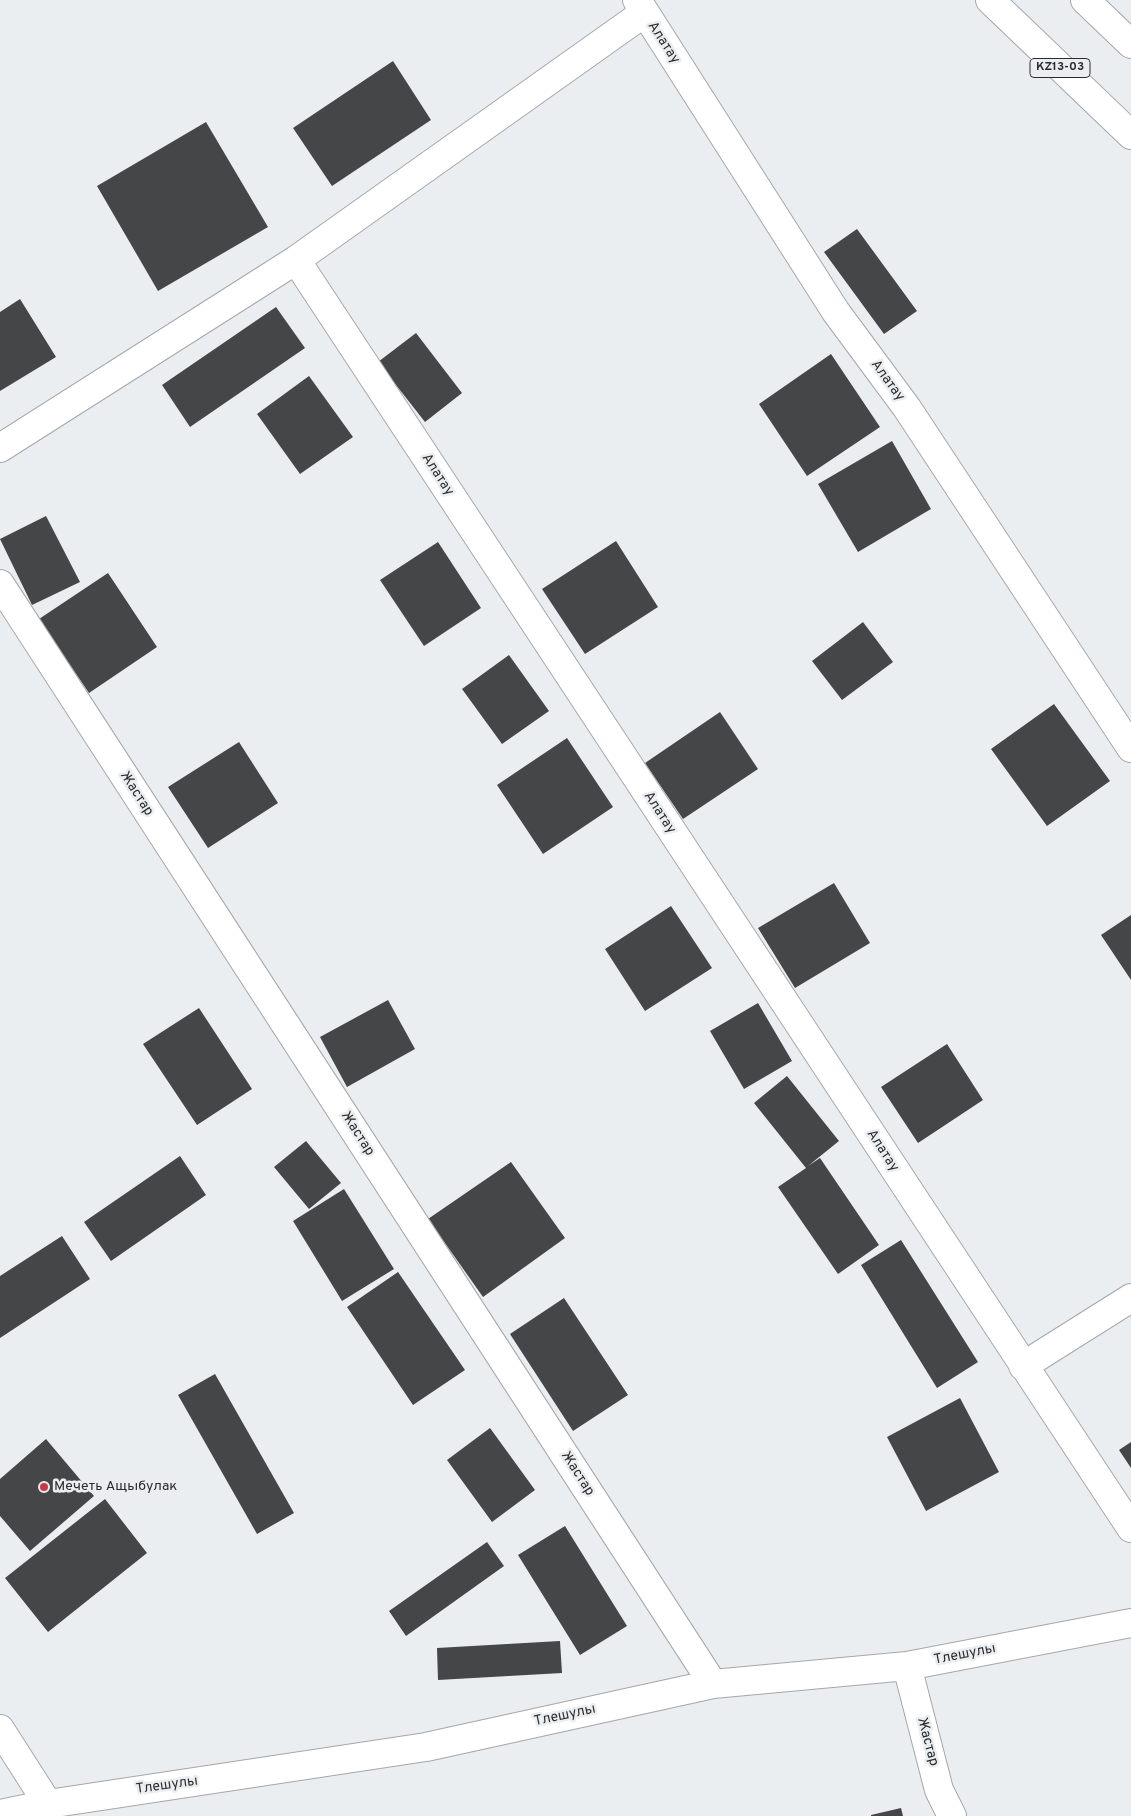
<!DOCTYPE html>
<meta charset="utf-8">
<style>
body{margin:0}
canvas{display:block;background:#ebeef0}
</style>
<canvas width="1131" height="1816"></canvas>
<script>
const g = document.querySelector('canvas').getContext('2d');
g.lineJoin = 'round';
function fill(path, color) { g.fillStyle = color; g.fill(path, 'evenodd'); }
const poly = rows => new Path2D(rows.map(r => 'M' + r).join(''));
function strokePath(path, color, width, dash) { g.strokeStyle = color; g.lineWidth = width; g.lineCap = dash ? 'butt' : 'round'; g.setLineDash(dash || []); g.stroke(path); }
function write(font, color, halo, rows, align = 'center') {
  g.font = font + ' Overpass,sans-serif'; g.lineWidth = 5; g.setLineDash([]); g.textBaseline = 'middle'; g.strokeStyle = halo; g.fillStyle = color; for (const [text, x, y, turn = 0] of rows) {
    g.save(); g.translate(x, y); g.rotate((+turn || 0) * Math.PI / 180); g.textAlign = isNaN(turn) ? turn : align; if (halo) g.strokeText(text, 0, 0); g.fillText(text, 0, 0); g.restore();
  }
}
fill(poly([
 [393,61,431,120,332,186,293,128],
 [206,122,268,227,158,291,97,186],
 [857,229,917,311,884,334,824,252],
 [20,299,56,357,0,391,0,312],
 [276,307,305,348,190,427,162,385],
 [416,333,462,393,425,422,378,362],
 [831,354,880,427,807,476,759,404],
 [309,376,353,437,300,474,257,414],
 [892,441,931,509,858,552,818,484],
 [46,516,80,582,32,605,0,539],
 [616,541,658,607,585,654,542,589],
 [438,542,481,608,424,646,380,580],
 [108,573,157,647,89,693,39,619],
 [863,622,893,662,842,700,812,661],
 [509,655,549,711,502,744,462,689],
 [1054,704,1110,781,1047,826,991,749],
 [720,712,758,769,683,819,645,763],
 [567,738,613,807,543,854,497,785],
 [239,742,278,803,208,848,168,787],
 [834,883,870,943,795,988,758,928],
 [671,906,712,968,645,1011,605,949],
 [1131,915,1131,980,1101,935],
 [388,1000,415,1049,347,1087,320,1037],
 [758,1003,792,1061,744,1089,710,1031],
 [199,1008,252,1089,197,1125,143,1044],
 [947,1044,983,1100,918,1143,881,1087],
 [787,1076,839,1141,808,1166,820,1158,879,1245,838,1274,778,1187,806,1168,754,1103],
 [306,1141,341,1183,309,1209,274,1167],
 [180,1156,206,1195,111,1261,84,1222],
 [511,1162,565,1238,483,1297,428,1219],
 [344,1189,394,1269,342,1301,293,1221],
 [62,1236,90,1279,0,1338,0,1276],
 [901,1240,978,1362,937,1388,861,1265],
 [398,1272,465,1370,413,1405,347,1307],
 [564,1298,628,1395,573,1431,510,1334],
 [215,1374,294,1513,257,1534,178,1395],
 [960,1398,999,1472,926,1511,887,1437],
 [490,1428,535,1490,492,1522,447,1460],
 [46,1439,94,1496,30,1551,0,1516,0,1479],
 [1131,1442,1131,1468,1119,1450],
 [105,1499,147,1553,48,1632,5,1578],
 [565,1526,627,1626,580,1655,518,1555],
 [487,1542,504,1566,406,1636,389,1611],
 [560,1641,562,1673,438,1680,437,1648],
 [901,1808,903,1816,871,1816,871,1815]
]), '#444648');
const street = poly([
 [637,0,836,312,907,408,1131,748],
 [296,260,1131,1528],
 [0,448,296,260,644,13],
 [0,584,713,1684],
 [1023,1366,1131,1298],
 [907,1666,939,1790,952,1816],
 [0,1729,48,1804],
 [0,1814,48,1804,426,1747,713,1684,907,1666,1131,1623]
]);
const highway = poly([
 [990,0,1131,135],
 [1085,0,1131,44]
]);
strokePath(street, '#a5a7aa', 30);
strokePath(highway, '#a5a7aa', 30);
strokePath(street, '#fff', 28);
strokePath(highway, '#fff', 28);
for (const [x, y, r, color] of [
 [44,1487,5,"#c93849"]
]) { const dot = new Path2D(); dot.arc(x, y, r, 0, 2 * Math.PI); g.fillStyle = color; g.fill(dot); strokePath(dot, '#ebeef0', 2); }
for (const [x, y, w] of [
 [1060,68,60]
]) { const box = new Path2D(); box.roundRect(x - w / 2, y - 9.5, w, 19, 4); g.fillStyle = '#ebeef0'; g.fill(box); strokePath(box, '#2a2b2c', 1); }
write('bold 12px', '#2a2b2c', null, [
 ["KZ13-03",1060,68]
]);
write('14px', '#2a2b2c', '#ebeef0', [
 ["Алатау",663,43,57],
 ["Алатау",887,381,54],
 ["Алатау",437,475,57],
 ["Жастар",136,794,57],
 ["Алатау",659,813,57],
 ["Жастар",357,1134,57],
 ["Алатау",882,1151,57],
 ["Жастар",577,1474,57],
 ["Тлешулы",965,1655,-11],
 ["Тлешулы",565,1716,-12],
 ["Жастар",927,1742,75],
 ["Тлешулы",167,1786,-8]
]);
write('14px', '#2a2b2c', '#ebeef0', [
 ["Мечеть Ащыбулак",54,1487]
], 'left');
</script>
